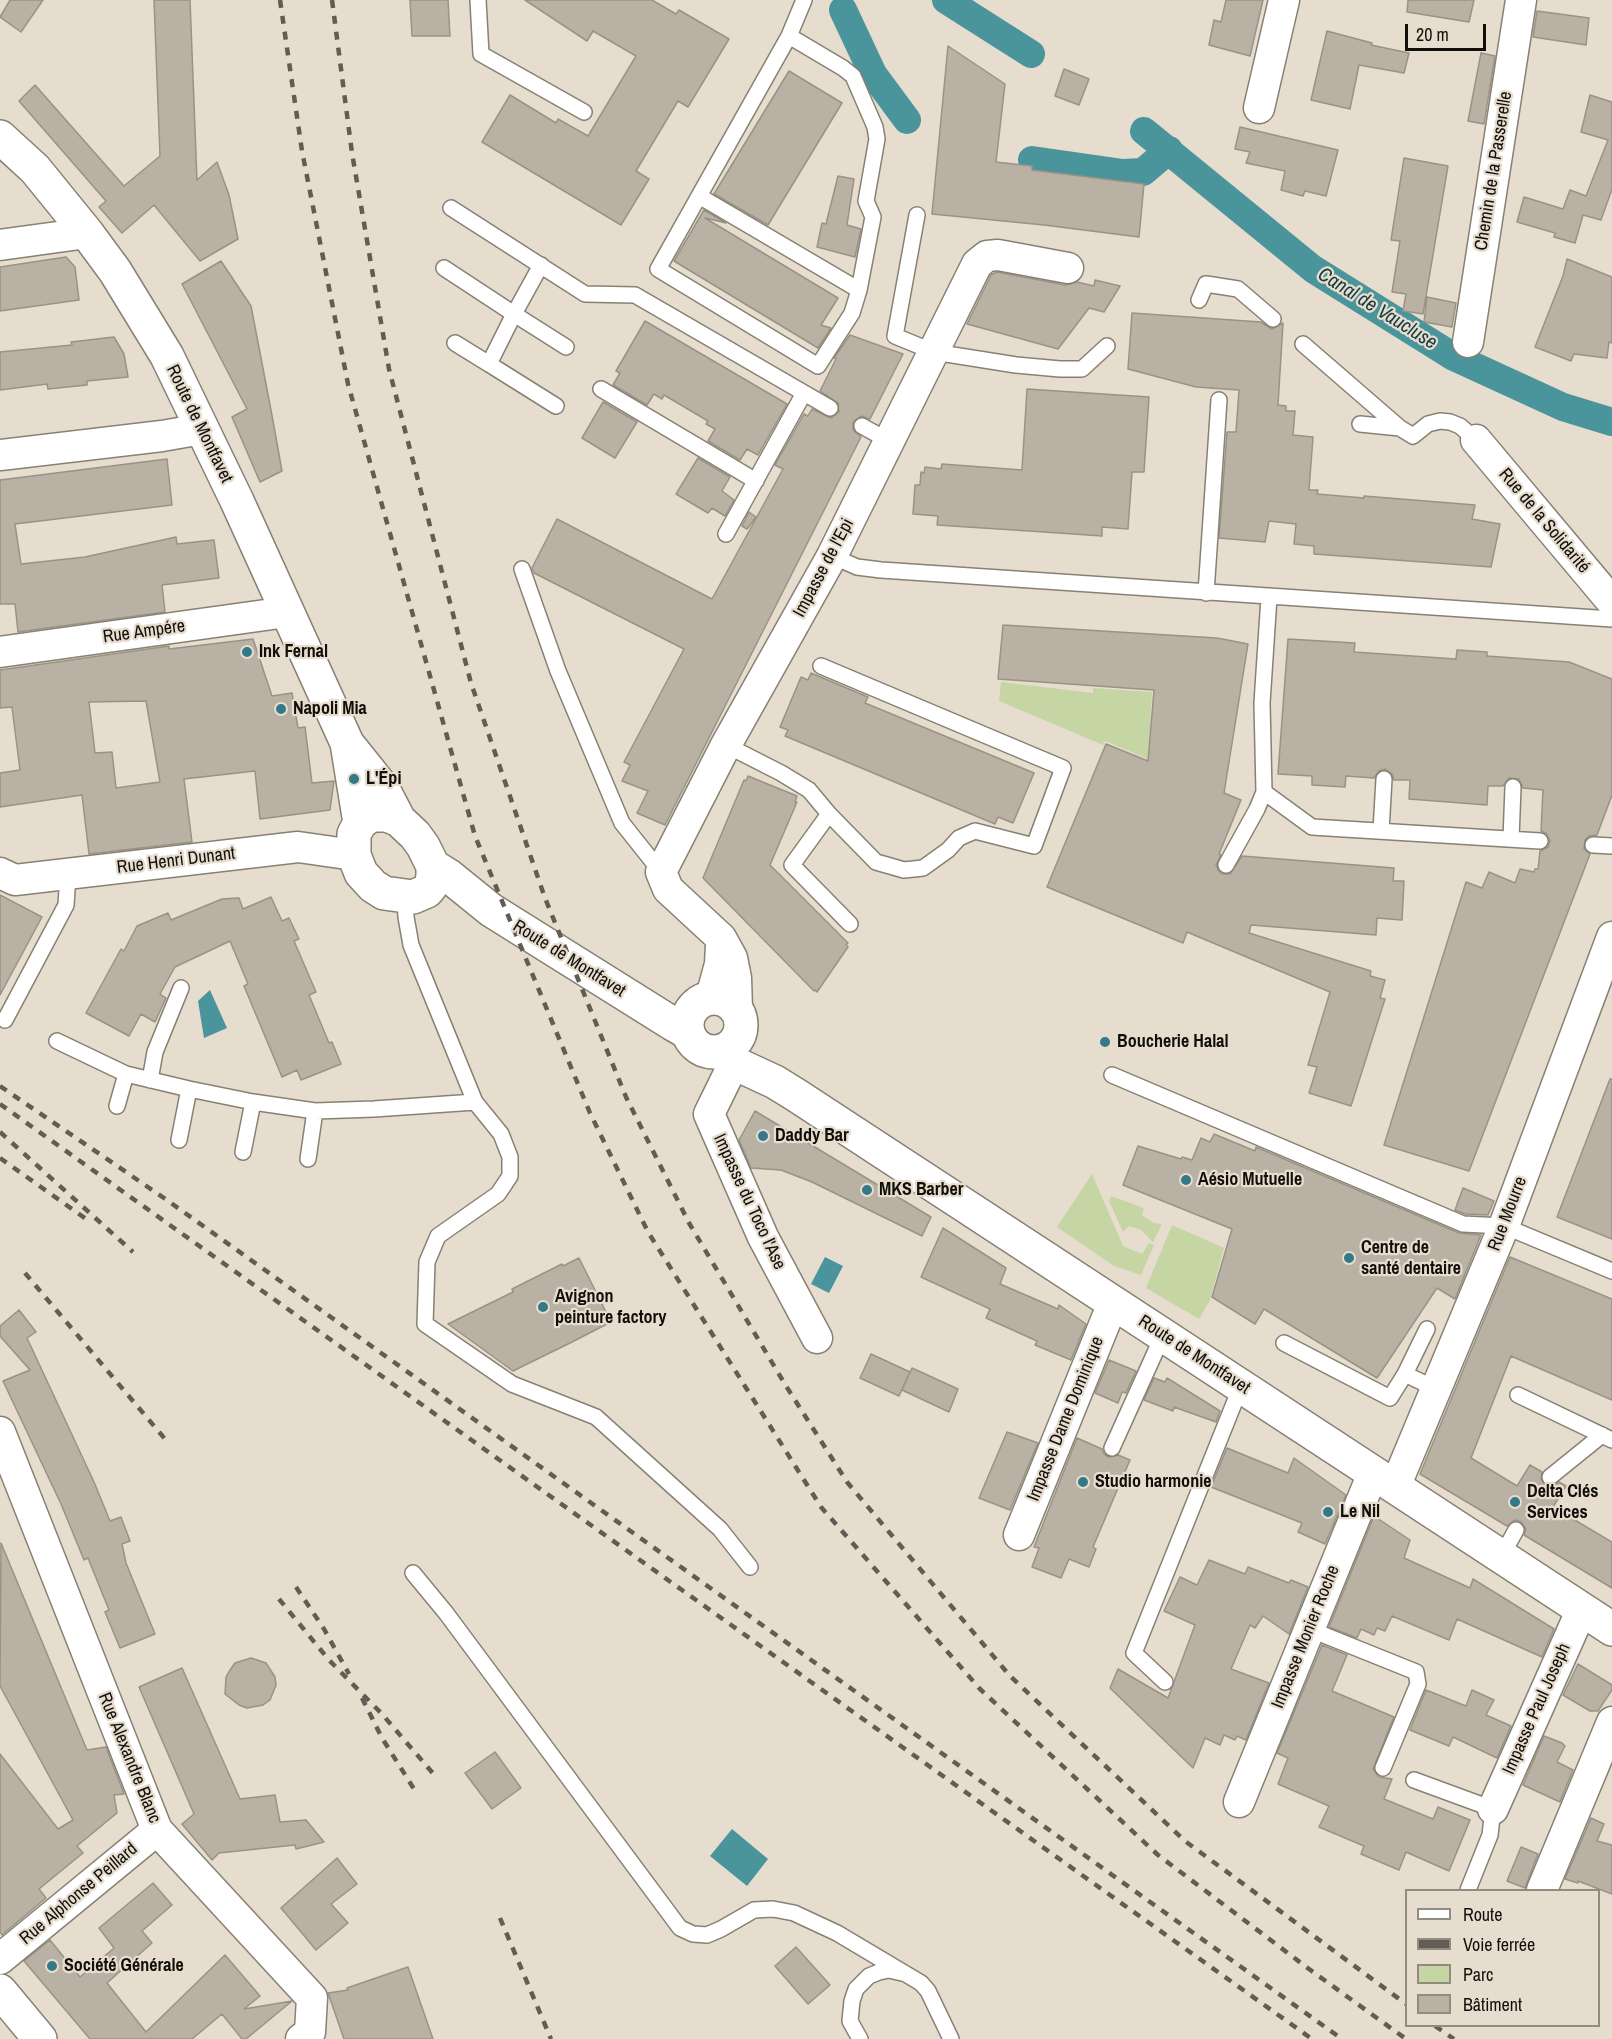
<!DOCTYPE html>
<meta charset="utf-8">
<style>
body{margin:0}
#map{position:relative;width:1612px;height:2039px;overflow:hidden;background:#e6ddcf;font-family:"Archivo Narrow",sans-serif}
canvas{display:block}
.legend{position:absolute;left:1405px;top:1889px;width:195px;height:138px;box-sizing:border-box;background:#e6ddcf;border:2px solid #918b80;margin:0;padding:8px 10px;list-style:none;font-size:18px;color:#120f0a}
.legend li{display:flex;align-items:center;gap:12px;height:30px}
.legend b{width:30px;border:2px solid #918b80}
.scale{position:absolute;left:1405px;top:24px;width:81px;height:27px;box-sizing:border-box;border:3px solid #120f0a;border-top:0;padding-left:8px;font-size:18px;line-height:21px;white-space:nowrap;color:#120f0a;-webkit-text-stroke:4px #e6ddcf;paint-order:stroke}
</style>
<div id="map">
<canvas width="1612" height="2039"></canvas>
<ul class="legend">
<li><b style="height:8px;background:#fff"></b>Route</li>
<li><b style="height:8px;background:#625d54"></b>Voie ferrée</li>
<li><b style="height:16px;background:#c6d5a4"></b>Parc</li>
<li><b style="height:16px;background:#b9b1a3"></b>Bâtiment</li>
</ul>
<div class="scale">20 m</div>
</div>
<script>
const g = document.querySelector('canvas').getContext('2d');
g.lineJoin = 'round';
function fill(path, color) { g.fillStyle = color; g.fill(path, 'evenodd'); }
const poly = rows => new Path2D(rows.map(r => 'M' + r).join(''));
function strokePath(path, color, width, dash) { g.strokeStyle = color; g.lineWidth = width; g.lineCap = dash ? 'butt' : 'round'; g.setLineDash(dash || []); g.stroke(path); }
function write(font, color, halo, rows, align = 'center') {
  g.font = font + ' "Archivo Narrow",sans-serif'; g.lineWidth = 4.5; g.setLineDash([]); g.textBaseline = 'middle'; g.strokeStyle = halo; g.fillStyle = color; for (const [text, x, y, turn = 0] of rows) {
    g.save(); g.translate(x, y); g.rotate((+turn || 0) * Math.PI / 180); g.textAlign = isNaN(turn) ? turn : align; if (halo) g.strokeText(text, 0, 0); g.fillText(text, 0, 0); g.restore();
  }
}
fill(poly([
 [1001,682,1093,693,1093,688,1152,692,1148,759,1105,741,1103,745,999,701],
 [1092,1174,1123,1246,1142,1254,1149,1243,1154,1245,1141,1275,1114,1266,1057,1227],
 [1111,1196,1144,1208,1142,1215,1154,1223,1162,1224,1153,1242,1141,1230,1129,1226,1123,1232,1109,1201],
 [1172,1225,1224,1248,1210,1300,1199,1319,1146,1288]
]), '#c6d5a4');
fill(poly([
 [210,990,227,1028,204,1038,198,1001],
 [825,1257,843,1266,829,1293,811,1284],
 [732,1829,768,1859,747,1886,710,1856]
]), '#4a949c');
strokePath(poly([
 [946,0,1031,54],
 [843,10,873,74,907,120],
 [1144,131,1313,269,1454,357,1563,407,1612,422],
 [1032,160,1123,173,1143,172,1169,150]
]), '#4a949c', 28);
const building = poly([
 [10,0,43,0,21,32,0,17,10,0],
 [154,0,190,0,197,180,217,162,229,195,238,239,200,261,154,205,122,233,99,207,106,201,19,101,35,85,124,186,160,156,154,0],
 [410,0,448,0,450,36,412,36,410,0],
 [525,0,652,0,676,14,679,10,729,39,688,107,678,101,636,171,649,179,621,225,482,142,510,95,556,123,558,119,588,136,636,56,593,31,587,41,525,0],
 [1226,0,1263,0,1250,56,1209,45,1214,20,1221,22,1226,0],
 [1408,0,1474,0,1469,22,1407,12,1408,0],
 [1537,11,1589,18,1586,45,1533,37,1537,11],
 [1327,31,1372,43,1371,45,1409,53,1404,73,1359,65,1350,109,1311,100,1327,31],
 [948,46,1005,84,996,162,1032,166,1032,170,1144,184,1139,237,1044,225,932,214,948,46],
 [1481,53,1495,56,1484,124,1468,121,1481,53],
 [1064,69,1089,79,1079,105,1055,96,1064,69],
 [789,71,842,103,768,225,714,194,789,71],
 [1590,95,1612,102,1612,189,1601,220,1583,215,1575,243,1554,237,1555,233,1517,222,1524,197,1563,209,1570,190,1586,196,1608,140,1581,132,1590,95],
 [1240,127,1338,150,1326,196,1305,191,1303,196,1281,190,1285,171,1246,163,1250,152,1235,149,1240,127],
 [1404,158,1448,166,1423,314,1403,311,1406,294,1392,292,1400,241,1391,240,1404,158],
 [838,176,854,179,847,225,861,229,855,257,817,247,822,223,826,224,838,176],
 [704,210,726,223,705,218,838,298,821,325,831,328,818,348,674,261,704,210],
 [66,257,75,267,79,300,0,311,0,267,66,257],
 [1567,259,1612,277,1612,343,1609,342,1607,358,1574,354,1571,361,1535,347,1563,276,1567,259],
 [221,261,251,306,271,410,282,471,260,482,232,417,247,409,182,284,221,261],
 [997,272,1065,285,1077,282,1094,286,1095,280,1120,286,1104,312,1089,308,1058,349,967,324,991,275,997,272],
 [1427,297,1456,303,1452,327,1424,322,1427,297],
 [1132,313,1261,322,1272,329,1283,323,1278,405,1286,406,1286,411,1295,411,1293,435,1313,437,1309,490,1318,490,1317,494,1364,498,1364,496,1475,505,1472,519,1500,524,1491,567,1314,554,1314,546,1294,544,1296,524,1269,521,1265,542,1219,538,1227,432,1236,432,1239,390,1196,387,1128,369,1132,313],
 [645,321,787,404,758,455,747,449,740,460,708,441,715,429,706,424,708,421,664,395,662,399,654,394,647,405,613,385,620,373,616,371,645,321],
 [850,335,903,354,870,419,861,416,853,422,853,430,861,437,665,825,637,813,648,791,622,781,630,765,624,762,684,649,534,573,532,568,557,519,712,599,783,469,775,465,804,414,808,416,812,409,831,418,839,412,838,403,820,391,836,359,834,358,850,335],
 [114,337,124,354,128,377,87,381,87,385,48,389,47,384,0,390,0,352,72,345,71,342,114,337],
 [1027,389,1149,397,1144,472,1132,472,1128,529,1102,527,1102,536,1059,533,937,525,938,516,913,514,915,485,920,485,921,472,924,473,925,467,941,469,942,464,1022,470,1027,389],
 [603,402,637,422,615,458,582,438,603,402],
 [698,458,730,477,722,491,734,500,725,516,712,508,708,513,676,494,698,458],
 [167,459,172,505,15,524,21,564,85,557,176,537,177,544,214,540,219,578,162,585,165,612,18,632,15,604,0,604,0,480,167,459],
 [749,512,756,517,747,529,742,526,749,512],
 [1003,625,1217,638,1248,644,1224,793,1241,800,1219,854,1221,855,1216,865,1218,870,1222,874,1230,874,1242,856,1394,868,1393,881,1404,881,1402,920,1377,918,1376,935,1251,925,1249,933,1371,971,1370,976,1385,980,1380,998,1385,999,1351,1106,1309,1093,1317,1067,1308,1065,1330,992,1187,932,1183,943,1047,887,1106,744,1148,761,1154,690,998,679,1003,625],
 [253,639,272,696,292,693,298,728,305,727,312,783,334,781,330,810,260,819,255,771,184,779,192,842,89,854,82,795,0,807,0,773,20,770,12,707,0,708,0,670,169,646,169,649,253,639],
 [146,701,160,782,116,788,112,752,95,753,89,702,146,701],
 [1288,639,1355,643,1354,652,1456,659,1457,650,1487,652,1487,656,1569,662,1612,679,1612,795,1597,835,1589,836,1585,840,1584,849,1590,854,1469,1171,1384,1145,1466,882,1482,888,1489,872,1515,883,1520,869,1534,872,1535,869,1538,869,1540,851,1548,847,1550,841,1546,833,1541,831,1543,790,1523,788,1519,779,1509,778,1503,786,1488,786,1487,805,1409,799,1410,780,1394,780,1392,774,1385,769,1379,771,1374,778,1346,776,1345,787,1312,785,1312,776,1278,774,1288,639],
 [811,673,868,697,865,703,1034,773,1013,823,998,817,995,824,785,736,788,730,780,727,801,677,808,680,811,673],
 [748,776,797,796,795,802,797,802,770,865,848,943,846,945,848,947,817,992,815,990,814,991,703,878,744,780,746,781,748,776],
 [0,895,42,917,0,995,0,895],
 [271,897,282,921,289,918,299,939,294,941,316,992,309,995,329,1043,332,1042,341,1064,301,1080,297,1070,282,1077,244,986,248,984,230,941,175,967,160,994,166,998,155,1022,141,1014,129,1036,86,1013,121,949,124,951,137,926,168,913,171,920,222,899,239,898,243,909,271,897],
 [1610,1079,1612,1079,1612,1239,1557,1217,1610,1079],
 [755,1111,931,1217,922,1236,812,1182,781,1170,751,1168,739,1140,755,1111],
 [1214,1134,1255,1151,1256,1147,1459,1233,1481,1235,1455,1299,1437,1288,1377,1378,1264,1309,1255,1324,1212,1297,1232,1229,1123,1185,1138,1146,1181,1159,1182,1157,1192,1160,1201,1138,1210,1142,1214,1134],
 [1463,1188,1494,1201,1488,1215,1465,1214,1455,1210,1463,1188],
 [943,1228,1006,1268,1000,1284,1058,1309,1059,1305,1086,1324,1071,1360,1035,1345,1037,1341,986,1318,990,1309,921,1277,943,1228],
 [1510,1257,1612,1299,1612,1400,1511,1356,1471,1458,1517,1486,1530,1465,1542,1472,1541,1479,1546,1486,1552,1486,1559,1482,1566,1486,1553,1507,1612,1542,1612,1588,1524,1535,1526,1529,1521,1522,1515,1520,1507,1526,1420,1474,1510,1257],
 [579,1258,611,1322,570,1343,513,1371,448,1324,513,1292,512,1289,562,1264,563,1266,579,1258],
 [19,1310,36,1332,27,1338,94,1482,110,1521,121,1517,130,1541,122,1544,126,1563,155,1634,120,1648,105,1612,109,1610,88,1558,84,1560,61,1504,3,1381,30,1370,0,1336,0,1326,19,1310],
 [871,1354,910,1372,899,1396,860,1378,871,1354],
 [1109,1360,1136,1371,1126,1393,1122,1392,1118,1403,1095,1393,1109,1360],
 [912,1368,958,1389,949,1412,902,1390,912,1368],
 [1154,1378,1165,1382,1167,1378,1220,1411,1216,1422,1174,1407,1173,1411,1144,1400,1154,1378],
 [1007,1432,1038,1443,1010,1510,979,1498,1007,1432],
 [1077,1438,1102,1449,1104,1454,1109,1457,1118,1455,1130,1460,1093,1547,1096,1549,1089,1567,1069,1559,1061,1578,1032,1567,1039,1548,1034,1547,1077,1438],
 [1227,1448,1288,1473,1294,1458,1346,1495,1325,1544,1298,1532,1302,1523,1211,1487,1227,1448],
 [1374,1516,1410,1540,1404,1558,1470,1588,1473,1579,1554,1629,1542,1657,1457,1619,1449,1640,1392,1616,1385,1631,1377,1628,1374,1635,1361,1629,1357,1638,1329,1627,1374,1516],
 [1,1543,87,1750,106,1747,124,1794,114,1795,117,1813,77,1846,83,1853,39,1889,46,1898,2,1935,0,1932,0,1754,58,1829,73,1820,0,1686,1,1543],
 [1209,1560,1245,1574,1248,1567,1289,1583,1291,1580,1308,1587,1289,1634,1263,1616,1255,1628,1250,1625,1231,1669,1269,1683,1246,1740,1237,1736,1235,1740,1224,1735,1220,1745,1205,1738,1193,1768,1110,1688,1118,1669,1168,1698,1195,1625,1164,1611,1180,1577,1197,1585,1209,1560],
 [1322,1645,1347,1655,1332,1691,1394,1717,1373,1769,1379,1777,1392,1779,1384,1799,1433,1819,1438,1807,1470,1820,1449,1871,1406,1852,1399,1870,1361,1854,1364,1846,1319,1827,1329,1806,1278,1784,1288,1758,1277,1753,1322,1645],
 [251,1658,266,1663,275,1677,276,1685,270,1700,263,1705,247,1708,239,1705,225,1694,226,1677,230,1670,235,1663,251,1658],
 [1578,1664,1612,1685,1612,1690,1598,1711,1590,1711,1563,1695,1578,1664],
 [182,1668,240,1799,275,1795,280,1822,306,1820,324,1842,296,1849,295,1845,219,1853,212,1860,182,1824,194,1814,139,1687,182,1668],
 [1426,1690,1466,1706,1472,1690,1494,1700,1486,1715,1511,1726,1497,1758,1453,1737,1449,1746,1410,1730,1426,1690],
 [1544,1736,1562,1743,1565,1746,1557,1762,1573,1770,1560,1802,1523,1785,1544,1736],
 [495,1752,521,1788,492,1809,465,1773,495,1752],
 [1591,1818,1604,1824,1597,1841,1612,1845,1612,1894,1578,1881,1578,1883,1565,1879,1591,1818],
 [1521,1847,1538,1854,1525,1888,1507,1881,1521,1847],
 [337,1858,357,1884,331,1904,348,1923,316,1950,281,1908,337,1858],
 [153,1883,172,1905,142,1931,152,1943,107,1983,146,2032,225,1955,260,1996,244,2009,292,2001,246,2039,242,2039,222,2014,192,2039,90,2039,24,1961,50,1940,80,1977,114,1948,99,1928,153,1883],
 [796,1947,830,1985,808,2004,775,1966,796,1947],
 [408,1967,433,2039,344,2039,328,1993,348,1990,347,1988,408,1967]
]);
fill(building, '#b9b1a3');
strokePath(building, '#9a9285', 1.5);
const service = poly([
 [478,0,481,54,584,112],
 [789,36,843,68,853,76,875,127,877,139,866,201,873,217,859,290,852,313,818,366,658,269,789,36,804,0],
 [699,196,859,290],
 [451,208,585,294,635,295,830,408],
 [917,215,895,336,934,352,1016,365,1060,369,1082,369,1107,346],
 [444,268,514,314,541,265],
 [1199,300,1206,284,1238,289,1273,319],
 [455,343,489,364,514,314,566,347],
 [1303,344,1400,428],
 [489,364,556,406],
 [601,389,756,481],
 [1360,424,1400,428,1413,436,1428,424,1440,421,1450,422,1460,426,1476,440],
 [862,426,889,441],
 [726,534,804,393],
 [832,556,857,567,881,570,1612,619],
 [522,569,558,671,622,823,661,872],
 [1206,593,1219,400],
 [1269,597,1262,703,1264,792,1312,827,1540,841],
 [726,745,781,773,809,790,829,814,876,862,904,870,923,868,948,850,959,838,975,831,1034,846,1063,768,821,666],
 [829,814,792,865,850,924],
 [1381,831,1384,779],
 [1511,839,1513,787],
 [1593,845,1612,846],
 [1226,865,1257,809,1264,792],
 [405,897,406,917,411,945,475,1102,501,1134,510,1157,510,1176,498,1194,438,1236,427,1262,425,1324,512,1384,596,1417,720,1529,750,1567],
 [5,1020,66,905,68,874],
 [57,1041,126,1074,189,1089,253,1102,315,1111,374,1109,475,1102],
 [1112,1075,1463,1224,1504,1226,1612,1271],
 [150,1080,155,1052,181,988],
 [117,1106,126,1074],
 [179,1140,189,1089],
 [243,1152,253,1102],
 [308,1159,315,1111],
 [1427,1329,1405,1374,1436,1389],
 [1284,1343,1390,1398,1405,1374],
 [1518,1395,1612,1440],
 [1112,1448,1163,1335],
 [1550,1477,1602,1435],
 [1501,1557,1516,1530],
 [413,1573,446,1613,680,1928,693,1934,707,1935,721,1929,754,1910,773,1909,794,1913,837,1933,921,1983,928,1991,951,2039],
 [1309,1629,1416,1672,1418,1684,1383,1768],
 [1165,1682,1134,1653,1241,1386],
 [1414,1780,1493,1809,1490,1835,1468,1890],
 [860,2039,850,2021,852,2001,856,1989,869,1976,879,1972,889,1970,902,1973]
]);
const minor = poly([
 [1259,108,1284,0],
 [0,245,87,233],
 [1468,342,1521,0],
 [1476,440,1612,602],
 [0,455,162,436,202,429],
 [0,652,287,612],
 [0,873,15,880,298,847,354,855],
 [711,997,720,964,721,944],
 [737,1009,736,978,732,958,721,938,668,889,661,872,726,745,832,556,977,264,987,256,998,255,1068,268],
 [734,1063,709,1114,763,1237,817,1338],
 [0,1432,157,1830,312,1998,310,2032,301,2039],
 [1395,1487,1504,1226,1612,937],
 [1019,1535,1113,1303],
 [1239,1802,1373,1473],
 [1493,1809,1582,1609],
 [1542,1890,1612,1722],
 [0,1959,157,1830]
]);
const secondary = poly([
 [0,1991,40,2039]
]);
const primary = poly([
 [0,137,35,169,87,233,115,271,167,356,237,501,347,743,360,823],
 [350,747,382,787,399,820],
 [375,815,387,815,399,820,415,835,423,846,433,866,433,876,431,886,427,891,413,897,384,893,373,886,361,873,354,855,354,834,360,823,368,817,375,815],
 [433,866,449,876,491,910,673,1024,687,1032],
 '687 1025a27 27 0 1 1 54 0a27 27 0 1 1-54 0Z',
 [720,1052,734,1063,775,1082,796,1095,1612,1629]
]);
strokePath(service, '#888073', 18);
strokePath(minor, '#888073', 33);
strokePath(secondary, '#888073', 36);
strokePath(primary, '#888073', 36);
strokePath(service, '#fff', 15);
strokePath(minor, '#fff', 30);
strokePath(secondary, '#fff', 33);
strokePath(primary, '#fff', 33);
strokePath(poly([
 [280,0,302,151,348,384,475,836,590,1113,648,1232,821,1507,980,1689,1158,1855,1309,1969,1406,2039],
 [332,0,352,153,389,369,471,683,545,898,626,1097,689,1223,786,1386,847,1482,1010,1676,1185,1841,1406,2004],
 [0,1086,164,1198,1342,2039],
 [0,1104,1312,2039],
 [0,1132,133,1252],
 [0,1158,89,1221],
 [25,1273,165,1439],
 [296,1587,324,1629,349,1674],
 [279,1599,329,1660,382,1714,437,1778],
 [362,1698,382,1738,414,1789],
 [500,1918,551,2039],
 [1435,2026,1454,2039]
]), '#625d54', 4.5, [8, 8]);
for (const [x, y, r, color] of [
 [247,652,6,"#347987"],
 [281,709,6,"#347987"],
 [354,779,6,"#347987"],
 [1105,1042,6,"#347987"],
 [763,1136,6,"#347987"],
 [1186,1180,6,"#347987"],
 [867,1190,6,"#347987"],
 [1349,1258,6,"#347987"],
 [543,1307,6,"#347987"],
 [1083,1482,6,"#347987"],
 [1515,1502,6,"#347987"],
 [1328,1512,6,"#347987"],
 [52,1966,6,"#347987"]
]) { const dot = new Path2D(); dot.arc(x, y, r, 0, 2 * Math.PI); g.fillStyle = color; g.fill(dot); strokePath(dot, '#e6ddcf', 2); }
write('18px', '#120f0a', '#e6ddcf', [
 ["Chemin de la Passerelle",1494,171,-81],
 ["Route de Montfavet",199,424,64],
 ["Rue de la Solidarité",1544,521,50],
 ["Impasse de l'Epi",824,568,-62],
 ["Rue Ampére",144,632,-8],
 ["Rue Henri Dunant",176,861,-7],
 ["Route de Montfavet",569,959,32],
 ["Impasse du Toco l'Ase",749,1202,65],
 ["Rue Mourre",1508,1214,-69],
 ["Route de Montfavet",1194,1355,33],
 ["Impasse Dame Dominique",1066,1419,-68],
 ["Impasse Monier Roche",1306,1637,-68],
 ["Impasse Paul Joseph",1537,1709,-66],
 ["Rue Alexandre Blanc",129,1758,68],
 ["Rue Alphonse Peillard",79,1894,-40]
]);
write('bold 18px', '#120f0a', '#e6ddcf', [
 ["Ink Fernal",259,652],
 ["Napoli Mia",293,709],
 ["L'Épi",366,779],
 ["Boucherie Halal",1117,1042],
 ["Daddy Bar",775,1136],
 ["Aésio Mutuelle",1198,1180],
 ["MKS Barber",879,1190],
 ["Centre de",1361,1248],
 ["santé dentaire",1361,1269],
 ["Avignon",555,1297],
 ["peinture factory",555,1318],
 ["Studio harmonie",1095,1482],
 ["Delta Clés",1527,1492],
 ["Services",1527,1513],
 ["Le Nil",1340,1512],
 ["Société Générale",64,1966]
], 'left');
write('italic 20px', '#173b3f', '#e6ddcf', [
 ["Canal de Vaucluse",1377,309,32]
]);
</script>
